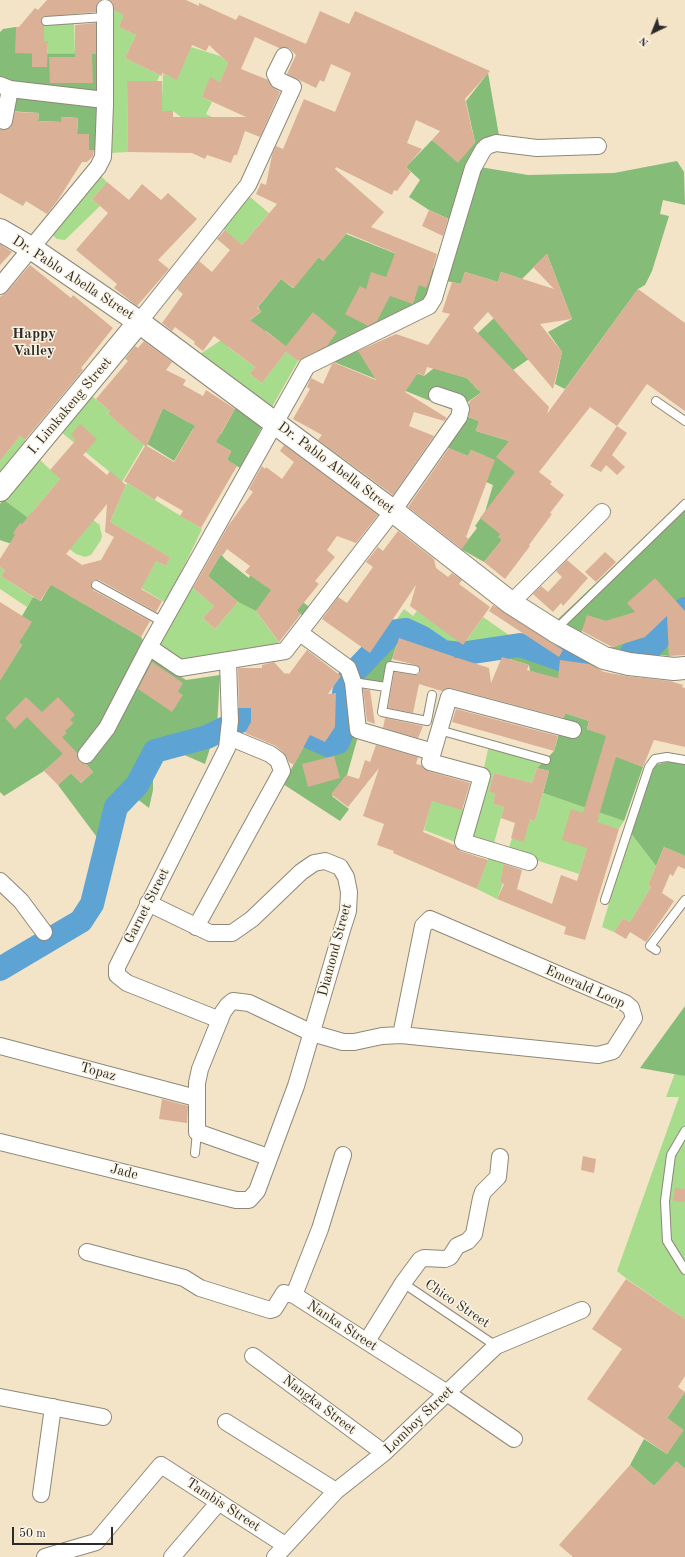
<!DOCTYPE html>
<style>
body{margin:0}
#map{position:relative;width:685px;height:1557px;overflow:hidden;background:#f3e4c7;font-family:"Old Standard TT",serif}
canvas{display:block}
.north{position:absolute;left:633px;top:12px;width:40px;height:40px;-webkit-text-stroke:3px #fcf5e5;paint-order:stroke;rotate:223deg;font-size:11px;font-weight:700;line-height:16px;text-align:center;color:#2b2b2b}
.north::after{content:'';display:block;margin:auto;width:14px;height:18px;background:#2b2b2b;clip-path:polygon(50% 0,100% 100%,50% 72%,0 100%)}
.scale{position:absolute;left:12px;top:1527px;width:101px;height:18px;box-sizing:border-box;border:2px solid #2b2b2b;border-top:0;padding-left:5px;font-size:12px;line-height:14px;white-space:nowrap;color:#2b2b2b;-webkit-text-stroke:3px #fcf5e5;paint-order:stroke}
</style>
<div id="map">
<canvas width="685" height="1557"></canvas>
<div class="north">N</div>
<div class="scale">50 m</div>
</div>
<script>
const g = document.querySelector('canvas').getContext('2d');
g.lineJoin = 'round';
function fill(path, color) { g.fillStyle = color; g.fill(path, 'evenodd'); }
const poly = rows => new Path2D(rows.map(r => 'M' + r).join(''));
function strokePath(path, color, width, dash) { g.strokeStyle = color; g.lineWidth = width; g.lineCap = dash ? 'butt' : 'round'; g.setLineDash(dash || []); g.stroke(path); }
function write(font, color, halo, rows, align = 'center') {
  g.font = font + ' "Old Standard TT",serif'; g.lineWidth = 3; g.setLineDash([]); g.textBaseline = 'middle'; g.strokeStyle = halo; g.fillStyle = color; for (const [text, x, y, turn = 0] of rows) {
    g.save(); g.translate(x, y); g.rotate((+turn || 0) * Math.PI / 180); g.textAlign = isNaN(turn) ? turn : align; if (halo) g.strokeText(text, 0, 0); g.fillText(text, 0, 0); g.restore();
  }
}
fill(poly([
 [113,9,127,10,119,27,136,35,125,58,160,75,157,81,127,81,128,152,110,153],
 [74,22,75,54,48,53,48,41,44,41,44,31,38,30,38,23],
 [191,47,220,56,228,63,220,82,210,78,202,97,212,102,206,114,214,118,192,130,192,117,181,117,173,111,147,111,147,98,162,98,163,74,177,79],
 [99,174,107,182,92,199,100,206,65,240,57,239,50,233],
 [249,196,269,213,242,245,222,228],
 [232,333,236,336,228,347,255,367,250,374,262,383,286,352,298,361,272,407,200,354],
 [91,395,110,411,108,414,144,445,122,482,61,432],
 [20,436,27,442,0,475,0,461],
 [38,458,60,479,32,512,88,515,98,524,99,523,102,536,101,540,91,555,85,557,76,554,3,499],
 [127,483,202,529,166,603,141,588,156,561,166,566,170,557,110,522],
 [0,567,5,570,1,576,33,597,27,607,0,589],
 [188,584,214,606,203,618,215,629,238,602,256,611,280,644,188,664,153,646],
 [404,609,413,616,417,611,464,644,483,617,513,638,454,650,395,622],
 [488,749,542,762,537,768,532,783,494,773,489,792,495,794,493,804,504,807,494,843,469,839],
 [543,793,624,821,619,829,595,822,579,874,508,851,512,838,524,841,530,819,535,821],
 [432,800,468,811,458,843,424,830],
 [630,832,656,866,648,885,651,887,630,922,623,918,614,932,602,927],
 [489,857,505,861,500,882,503,883,497,899,477,889],
 [675,1073,685,1076,685,1319,627,1279,617,1271,679,1097,666,1097]
]), '#a6dc8c');
fill(poly([
 [16,27,16,53,100,54,98,151,89,150,89,134,77,134,78,118,62,117,61,122,38,121,39,113,9,111,0,91,0,32,3,29],
 [488,73,500,141,480,167,528,175,614,173,677,161,684,172,685,205,663,200,660,214,669,216,652,271,645,285,638,289,565,389,555,384,562,352,548,332,572,319,547,254,522,279,501,272,498,282,465,272,461,284,446,281,451,220,429,210,409,197,420,180,406,167,432,140,458,162,475,142,466,101],
 [346,234,437,270,431,293,417,307,318,351,296,334,284,350,279,341,266,331,262,336,245,324,261,312,258,307,281,279,293,288,319,257,323,261],
 [494,318,533,356,455,411,334,362,357,351,424,376,439,364,446,372,467,378,478,390,487,383,478,333],
 [236,407,264,423,240,468,227,460,231,451,193,429,174,461,147,444,163,408,188,422,221,434],
 [466,416,479,421,476,431,509,441,515,472,500,534,502,540,484,562,461,549,477,528,475,526,485,512,493,485,486,482,485,456,471,450,468,456,448,448],
 [3,499,51,535,20,547,0,540,0,504],
 [685,499,685,612,668,631,669,656,610,648,639,638,605,621,589,616,580,635,557,620],
 [221,554,225,559,249,578,250,575,278,581,309,607,302,615,271,591,256,611,238,602,208,576],
 [55,577,71,580,67,594,141,637,154,659,186,680,220,675,217,726,205,764,173,750,153,752,153,790,149,808,127,791,115,802,102,844,58,785,71,773,81,783,93,772,71,747,44,771,4,796,0,792,0,676,2,677,22,645,19,643,22,616,33,597,41,601],
 [395,622,406,624,442,645,454,650,526,636,559,656,566,646,599,665,593,682,559,681,530,671,529,665,490,653,461,658,399,638,384,682,359,687,348,696,357,740,347,775,332,796,349,809,340,821,283,784,310,735,329,740,335,727,336,681,354,666,365,650,370,653],
 [565,713,589,721,587,729,617,739,613,755,643,767,624,821,543,793,549,771,537,768,554,751],
 [671,761,685,764,685,856,664,847,656,866,630,832,655,765],
 [685,1006,685,1076,640,1068],
 [685,1392,685,1469,677,1462,654,1486,630,1465,644,1439,667,1454,683,1430,667,1418]
]), '#84bc78');
strokePath(poly([
 [631,654,650,648,685,609],
 [355,671,392,632,406,630,421,637,443,652,460,654,520,645,563,660,580,658],
 [0,969,81,921,92,904,116,807,137,785,155,751,207,737,248,717,268,718,328,745,338,742,344,727,344,693,347,682]
]), '#5da3d3', 24);
fill(poly([
 [47,0,100,0,97,4,96,12,43,17,41,21,44,26,44,41,48,41,47,67,32,67,32,53,15,53,16,27,19,27,35,8,38,10],
 [110,0,186,0,199,6,199,3,236,20,239,15,306,44,320,11,349,24,355,11,490,71,465,99,475,143,458,163,432,140,440,131,416,120,407,143,422,149,406,167,411,172,397,191,394,190,392,195,336,167,335,169,384,212,371,227,437,254,429,282,426,288,419,285,413,304,390,296,377,321,368,326,345,314,360,286,366,289,371,272,386,277,395,253,347,233,323,261,319,257,294,288,281,279,257,308,262,311,250,320,286,346,313,312,337,332,327,346,298,361,286,352,262,383,250,374,255,367,214,336,203,351,194,344,195,342,175,327,172,331,162,323,183,294,177,289,199,261,212,272,230,250,217,239,225,230,242,245,277,204,256,194,261,183,266,185,272,155,276,146,283,149,304,99,335,112,351,73,331,64,324,82,320,80,316,88,287,74,296,55,289,48,279,48,255,37,241,69,268,80,274,88,280,92,260,137,245,131,237,155,234,155,231,163,207,155,205,159,192,153,128,152,127,81,162,81,162,111,173,111,173,117,246,117,202,97,210,77,220,82,228,63,209,45,206,51,192,45,177,80,162,73,162,76,125,58,136,35,119,27,124,15,114,10,113,4],
 [96,23,96,54,92,54,93,83,50,83,49,57,75,57,75,25],
 [15,112,39,113,38,121,61,122,61,117,78,118,77,134,89,134,89,150,94,150,93,156,87,162,82,162,58,200,47,214,26,201,23,206,0,193,0,129,7,130,11,127],
 [107,182,129,200,142,184,161,200,168,193,197,219,158,260,169,269,137,306,114,288,117,284,76,250,108,213,92,199],
 [429,210,448,219,443,236,422,226],
 [0,244,12,252,0,265],
 [547,254,572,319,540,324,562,352,553,389,488,312,473,328,549,407,547,414,638,289,685,323,685,411,647,384,617,426,590,407,539,472,552,482,550,484,564,495,550,513,552,514,529,545,530,546,505,579,484,562,502,540,498,537,500,534,480,518,515,472,496,457,509,441,476,431,479,421,469,417,469,404,470,401,481,393,467,378,427,367,424,376,418,373,405,392,447,418,444,421,414,412,409,426,434,436,393,495,318,440,322,435,293,419,310,389,307,387,311,378,323,384,332,364,335,363,376,380,358,351,396,334,428,345,450,314,442,312,452,282,461,284,465,272,498,282,501,272,554,289,533,267],
 [30,265,71,298,73,295,113,328,81,368,83,370,25,440,20,436,0,461,0,297,7,292],
 [144,341,172,362,166,370,186,380,183,385,203,396,206,390,235,409,216,442,231,451,227,460,237,466,201,528,180,516,183,511,157,496,155,500,124,481,145,446,108,414,110,411,96,399,128,361,125,359,135,346,138,348],
 [163,408,195,426,174,462,147,446],
 [80,424,97,439,83,455,107,475,110,471,126,485,110,522,170,557,166,566,156,561,141,589,162,601,156,612,99,580,94,580,91,583,93,590,150,621,141,637,51,585,40,601,1,576,5,570,0,567,0,559,15,535,13,533,20,523,22,524,60,479,50,470,76,440,71,435],
 [107,504,105,532,114,537,101,560,82,565,66,554],
 [617,426,627,433,612,455,625,467,617,475,606,465,601,472,590,466],
 [284,445,378,515,356,543,337,536,327,550,335,557,315,581,319,584,297,611,301,614,279,642,256,611,271,590,245,572,250,566,227,549,223,555,221,554,208,576,238,602,215,629,203,618,214,606,193,588,228,526,253,492,249,489,262,466,265,469,266,467,282,479,294,462,280,451],
 [449,448,468,456,471,450,495,460,466,537,469,539,462,549,408,507],
 [398,531,434,559,436,568,448,577,452,573,462,580,459,584,490,607,463,645,410,606,416,585,370,653,322,619,338,597,347,603,373,567,366,562,378,547,383,551],
 [605,552,616,562,596,582,585,572],
 [567,560,588,578,563,606,561,603,553,612,533,594,541,586,548,592,562,577,556,571],
 [655,578,685,611,685,655,669,656,667,616,645,637,612,647,582,631,587,615,605,621,635,612,627,603],
 [0,602,32,622,19,643,22,645,0,681],
 [493,605,563,650,559,657,489,611],
 [399,638,455,657,454,658,458,658,489,668,491,683,502,657,529,665,527,670,558,678,560,660,589,664,604,672,626,676,670,681,683,685,682,687,685,688,685,747,654,740,643,767,616,757,597,822,619,829,585,940,564,934,566,927,497,899,504,884,500,882,504,864,522,870,517,889,552,904,561,875,577,881,587,848,562,840,571,809,583,813,606,736,587,729,589,721,565,713,564,718,451,688,442,691,419,684,413,713,388,708,394,672,415,675,419,674,420,670,416,665,392,659],
 [307,650,341,676,328,694,336,693,335,727,325,742,310,735,294,765,289,762,284,753,276,746,245,733,251,722,251,708,239,708,238,668,262,668,262,665,274,662,285,674,286,673,289,674],
 [152,662,183,683,178,692,183,695,172,712,138,689],
 [363,689,370,690,375,724,367,721],
 [26,697,42,712,58,697,75,715,70,720,74,723,65,731,67,733,62,737,77,753,80,762,86,764,93,772,81,783,71,773,58,785,44,771,63,754,27,717,15,729,5,718],
 [456,709,558,736,554,751,452,722],
 [385,718,423,726,418,738,383,728],
 [376,745,418,757,416,764,421,765,428,771,470,783,462,810,432,801,423,832,454,845,460,851,488,860,477,889,393,853,394,851,377,845,384,824,363,816,379,768,348,807,331,794,346,775,359,779,365,760,370,762],
 [334,756,340,778,308,787,302,764],
 [537,768,549,771,535,821,530,819,524,842,511,838,515,823,501,818,504,807,493,804,495,794,489,792,494,773,532,783],
 [664,847,685,856,685,869,678,866,673,876,670,874,662,893,674,901,646,942,630,932,626,939,614,932,623,918,630,922,651,887,648,885],
 [162,1099,188,1106,187,1123,159,1119],
 [583,1156,596,1159,594,1173,581,1170],
 [675,1188,685,1189,685,1202,673,1201],
 [626,1279,685,1319,685,1376,678,1387,685,1392,667,1418,684,1430,667,1454,587,1399,622,1349,592,1329],
 [676,1461,685,1469,685,1557,573,1557,559,1545,630,1465,654,1486]
]), '#dab096');
const lane = poly([
 [46,21,105,17],
 [656,401,685,421],
 [96,585,163,622],
 [555,630,685,504],
 [415,670,390,666,382,712,427,721,432,695],
 [353,682,386,687],
 [439,730,546,760],
 [605,900,649,767,655,759,667,757,685,760],
 [656,950,650,946,685,900],
 [685,1131,671,1155,665,1201,667,1241,685,1270],
 [195,1153,197,1132],
 [403,1283,496,1346]
]);
const street = poly([
 [0,85,10,89,105,100],
 [4,121,10,89],
 [0,286,98,167,103,157,105,105,105,8],
 [139,322,248,185,293,87,278,80,275,74,284,56],
 [511,603,602,512],
 [300,633,348,668,353,682,358,730,433,752],
 [149,647,180,668,285,651,393,511,459,417,461,409,458,402,437,395],
 [86,755,107,728,149,647,307,366,429,306,434,298,473,168,483,150,487,146,496,143,537,148,598,146],
 [529,862,463,842,482,776,430,762,449,697,573,730],
 [0,881,21,901,44,932],
 [196,927,282,771,278,760,270,754,229,737],
 [220,1020,127,983,117,975,117,967,227,748,230,721,228,661],
 [0,1046,196,1098],
 [0,1142,236,1200,249,1200,257,1191,296,1086,342,930,348,911,349,892,346,877,340,867,325,861,314,863,301,872,252,919,232,933,210,933,148,903],
 [268,1157,197,1132,197,1083,200,1069,223,1012,228,1005,233,1001,249,1003,312,1033,343,1042,354,1042,382,1036,401,1035,598,1055,613,1051,634,1018,631,1008,625,1003,430,919,423,926,401,1035],
 [87,1252,184,1278,200,1288,270,1310,274,1309,284,1293,294,1295,447,1393,514,1439],
 [294,1295,320,1229,343,1155],
 [367,1341,403,1283,420,1260,424,1258,445,1259,450,1257,457,1246,468,1241,474,1234,481,1198,483,1192,498,1177,500,1157],
 [253,1356,384,1453],
 [0,1397,103,1417],
 [226,1422,336,1491],
 [41,1494,53,1407],
 [45,1557,96,1542,161,1465,285,1545],
 [172,1557,219,1502],
 [275,1557,336,1491,384,1453,496,1346,582,1310]
]);
const secondary = poly([
 [0,230,31,248,139,322,393,511,511,603,555,631,604,658,629,664,674,669,685,668],
 [0,490,139,322]
]);
strokePath(lane, '#8f8879', 10);
strokePath(street, '#8f8879', 18);
strokePath(secondary, '#8f8879', 24);
strokePath(lane, '#fff', 8);
strokePath(street, '#fff', 16);
strokePath(secondary, '#fff', 22);
write('14px', '#2b2b2b', '#fcf5e5', [
 ["Dr. Pablo Abella Street",73,278,33],
 ["I. Limkakeng Street",70,406,-50],
 ["Dr. Pablo Abella Street",336,468,37],
 ["Garnet Street",147,906,-63],
 ["Diamond Street",335,950,-75],
 ["Emerald Loop",585,987,24],
 ["Topaz",98,1072,15],
 ["Jade",124,1172,14],
 ["Chico Street",457,1304,34],
 ["Nanka Street",342,1326,33],
 ["Nangka Street",319,1405,37],
 ["Lomboy Street",419,1420,-44],
 ["Tambis Street",223,1505,33]
]);
write('bold 15px', '#2b2b2b', '#fcf5e5', [
 ["Happy",34,334],
 ["Valley",34,351]
]);
</script>
